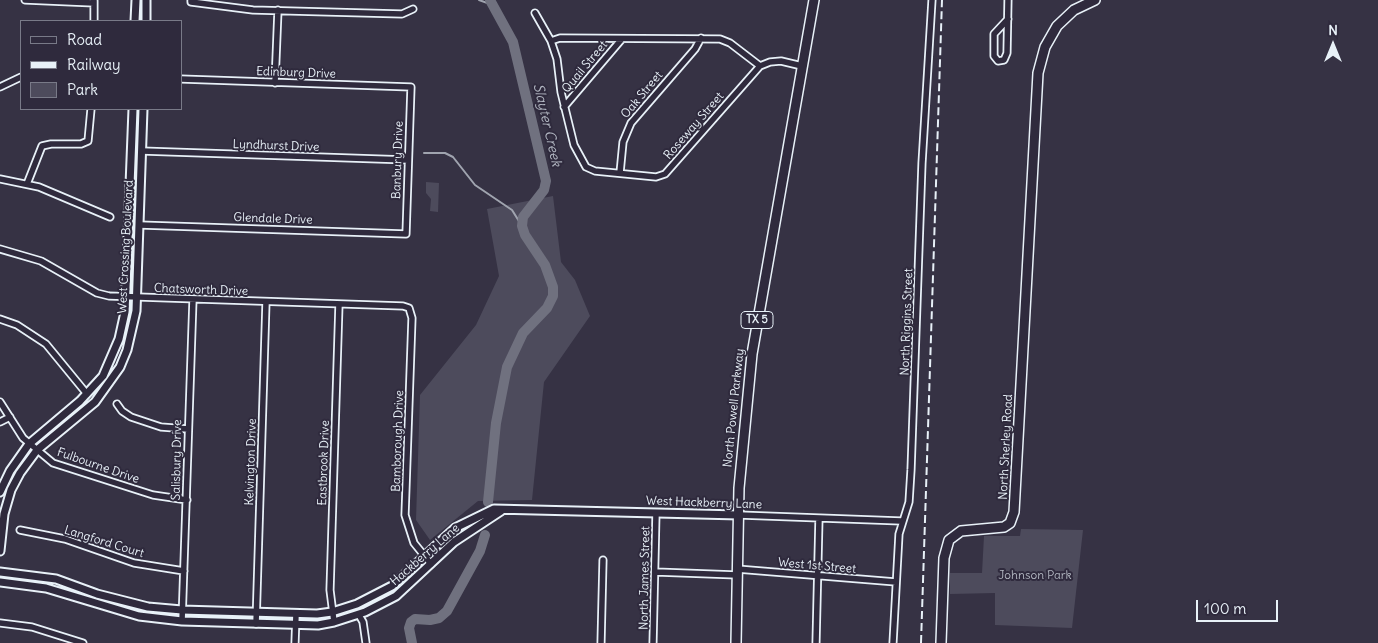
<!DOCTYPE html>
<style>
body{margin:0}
#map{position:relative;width:1378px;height:643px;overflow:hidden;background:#363244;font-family:Delius,sans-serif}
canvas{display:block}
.legend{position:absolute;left:20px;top:20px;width:162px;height:90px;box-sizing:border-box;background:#2f2a3d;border:1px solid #797a88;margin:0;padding:6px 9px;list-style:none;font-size:15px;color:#e8f1f8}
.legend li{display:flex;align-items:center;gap:10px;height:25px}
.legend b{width:25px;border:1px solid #797a88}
.north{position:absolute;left:1308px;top:20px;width:50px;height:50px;-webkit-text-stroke:4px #2f2a3d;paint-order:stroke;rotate:0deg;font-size:14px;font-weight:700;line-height:20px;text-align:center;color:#e8f1f8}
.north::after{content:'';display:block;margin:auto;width:18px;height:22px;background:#e8f1f8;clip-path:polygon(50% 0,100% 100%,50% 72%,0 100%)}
.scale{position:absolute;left:1196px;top:600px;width:82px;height:22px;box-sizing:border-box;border:2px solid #e8f1f8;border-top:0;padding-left:6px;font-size:15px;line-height:18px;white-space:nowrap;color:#e8f1f8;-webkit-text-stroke:4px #2f2a3d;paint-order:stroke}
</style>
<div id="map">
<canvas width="1378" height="643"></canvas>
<ul class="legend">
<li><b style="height:6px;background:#2f2a3d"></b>Road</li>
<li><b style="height:6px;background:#e8f1f8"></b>Railway</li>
<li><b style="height:14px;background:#4d4b5c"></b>Park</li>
</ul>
<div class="north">N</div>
<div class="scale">100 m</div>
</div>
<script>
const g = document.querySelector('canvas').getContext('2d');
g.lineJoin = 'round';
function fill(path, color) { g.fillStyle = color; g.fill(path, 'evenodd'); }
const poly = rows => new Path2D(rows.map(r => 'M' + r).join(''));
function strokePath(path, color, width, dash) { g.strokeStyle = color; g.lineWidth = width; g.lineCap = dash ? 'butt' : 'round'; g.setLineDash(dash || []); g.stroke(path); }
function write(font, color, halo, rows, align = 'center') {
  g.font = font + ' Delius,sans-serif'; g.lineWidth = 4; g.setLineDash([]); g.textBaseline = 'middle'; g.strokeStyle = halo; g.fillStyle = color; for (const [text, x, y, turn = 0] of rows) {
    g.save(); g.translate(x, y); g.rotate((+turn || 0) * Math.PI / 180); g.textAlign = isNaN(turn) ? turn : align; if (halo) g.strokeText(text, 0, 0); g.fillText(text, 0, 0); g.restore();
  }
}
fill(poly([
 [426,182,439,183,438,212,430,211,431,199,426,193],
 [553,196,561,262,575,280,590,316,544,382,532,500,478,501,430,540,416,520,420,395,476,325,499,276,487,209],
 [1021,529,1083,530,1072,628,995,625,995,593,950,594,950,573,982,573,984,536,1020,536]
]), '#4d4b5c');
strokePath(poly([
 [479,0,493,5],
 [424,153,445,153,453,157,475,185,512,210,522,226]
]), '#a0a4af', 2);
strokePath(poly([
 [488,502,496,423,507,367,523,333,547,308,553,296,553,287,545,265,525,235,522,226,523,217,544,190,546,181,513,42,490,0],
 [412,643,409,628,411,622,415,619,430,620,439,618,447,611,480,551,485,535]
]), '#70717f', 10);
const minor = poly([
 [25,0,94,3],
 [191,0,191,2,253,10,402,14,413,9],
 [535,13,551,41,557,59,561,92,574,145,586,167,595,171,656,177,665,174,760,66],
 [1008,19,994,34,994,56,998,61,1004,60,1007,53,1008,0],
 [94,21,94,1],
 [551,41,560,38,720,39,730,43,760,66,770,62,781,61,802,66],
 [275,83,278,10],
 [0,87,21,77],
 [564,107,621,40],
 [142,151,408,160],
 [620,173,623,142,631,123,695,49,701,38],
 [0,179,39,187,110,217],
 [27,184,42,146,51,144,81,144,88,141,91,109],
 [140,225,406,234,411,87,181,79],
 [0,249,41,261,97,293,109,296,403,306,409,308,412,318,405,515,414,543,431,564],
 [0,319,17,325,46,344,87,394],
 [0,402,23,438,53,463,153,495,187,500],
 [117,404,122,411,131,417,161,427,188,429],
 [0,422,10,417],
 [739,515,901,521],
 [20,530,65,539,134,563,184,571],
 [737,569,896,582],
 [656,572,737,575],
 [359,615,363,622,366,643],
 [182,621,193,299],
 [334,622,330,590,339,304],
 [0,623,32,627,83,643],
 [256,624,266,302],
 [295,643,296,614],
 [601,643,603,560],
 [653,643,656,513],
 [816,643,819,518],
 [893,643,899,534,909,502,911,470,922,163,932,0]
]);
const tertiary = poly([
 [135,21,136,0],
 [146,21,146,0],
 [0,492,10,471,29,444,80,401,103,376,119,339,125,312,133,109],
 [0,551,4,514,11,490,20,473,37,450,95,402,120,367,127,350,136,311,143,109],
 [0,572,56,579,97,594,148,607,182,610,317,614,332,612,357,604,392,586,455,528,494,509,739,515],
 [0,582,46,588,139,616,182,621,318,625,334,622,365,612,396,596,454,542,501,511]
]);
const secondary = poly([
 [941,643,944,558,949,540,961,531,1004,527,1010,523,1014,512,1038,73,1045,47,1057,26,1074,10,1095,0]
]);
const primary = poly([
 [736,643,739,488,752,354,814,0]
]);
strokePath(minor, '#e8f1f8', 9);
strokePath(tertiary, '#e8f1f8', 11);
strokePath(secondary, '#e8f1f8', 12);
strokePath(primary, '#e8f1f8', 12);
strokePath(minor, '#2f2a3d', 5.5);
strokePath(tertiary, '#2f2a3d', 7);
strokePath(secondary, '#2f2a3d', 9);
strokePath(primary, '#2f2a3d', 9);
strokePath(poly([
 [921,643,942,0]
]), '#e8f1f8', 2, [8, 4]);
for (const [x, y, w] of [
 [757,320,32]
]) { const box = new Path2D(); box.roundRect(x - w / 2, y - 8.5, w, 17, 4); g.fillStyle = '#2f2a3d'; g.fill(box); strokePath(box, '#e8f1f8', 1); }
write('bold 11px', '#e8f1f8', null, [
 ["TX 5",757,320]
]);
write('12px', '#e8f1f8', '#2f2a3d', [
 ["Quail Street",585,67,-50],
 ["Edinburg Drive",296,73,2],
 ["Oak Street",642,95,-50],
 ["Roseway Street",694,126,-49],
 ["Lyndhurst Drive",276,146,2],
 ["Banbury Drive",398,160,-88],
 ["Glendale Drive",273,219,2],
 ["West Crossing Boulevard",126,247,-87],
 ["Chatsworth Drive",201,290,2],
 ["North Riggins Street",907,322,-88],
 ["North Powell Parkway",734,408,-84],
 ["Bamborough Drive",398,441,-88],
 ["North Sherley Road",1006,447,-87],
 ["Salisbury Drive",177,460,-89],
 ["Kelvington Drive",251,462,-88],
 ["Eastbrook Drive",324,463,-88],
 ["Fulbourne Drive",98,466,19],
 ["West Hackberry Lane",704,503,2],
 ["Langford Court",104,542,17],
 ["Hackberry Lane",425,555,-41],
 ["West 1st Street",817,566,5],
 ["North James Street",645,578,-89]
]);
write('12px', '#b2b7c1', '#2f2a3d', [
 ["Johnson Park",1035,576]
]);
write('italic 14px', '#b2b7c2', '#2f2a3d', [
 ["Slayter Creek",547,125,77]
]);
</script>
